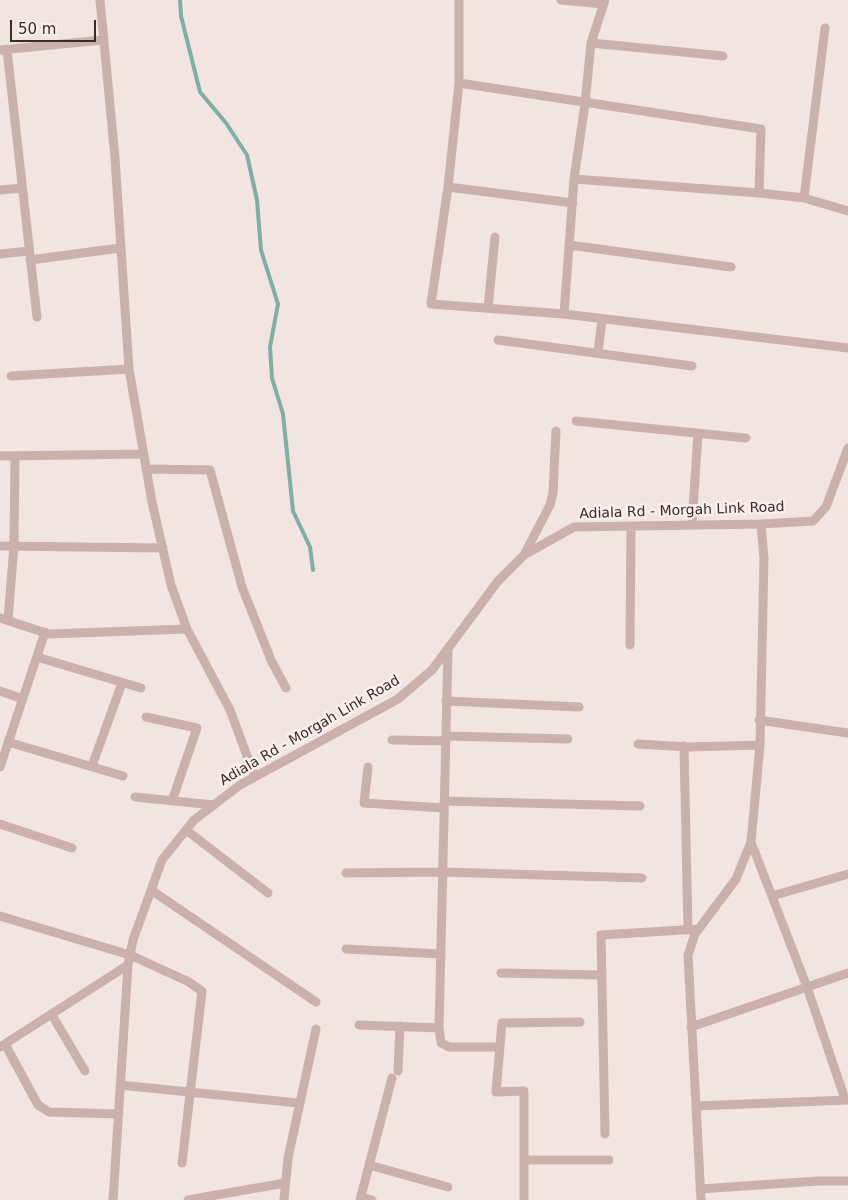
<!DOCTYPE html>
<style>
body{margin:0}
#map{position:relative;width:848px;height:1200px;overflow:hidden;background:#f2e4e0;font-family:"DejaVu Sans",sans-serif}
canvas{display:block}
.scale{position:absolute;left:10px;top:20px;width:86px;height:22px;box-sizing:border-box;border:2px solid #382b2a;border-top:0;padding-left:6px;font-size:15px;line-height:18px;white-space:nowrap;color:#382b2a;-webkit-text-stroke:4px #faefec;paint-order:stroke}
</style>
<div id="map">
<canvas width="848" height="1200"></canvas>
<div class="scale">50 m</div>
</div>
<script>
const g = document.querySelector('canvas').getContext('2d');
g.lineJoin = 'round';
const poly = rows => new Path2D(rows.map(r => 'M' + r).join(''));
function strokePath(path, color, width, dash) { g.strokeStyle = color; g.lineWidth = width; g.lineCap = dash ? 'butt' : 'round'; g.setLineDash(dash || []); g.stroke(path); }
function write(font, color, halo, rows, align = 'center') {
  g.font = font + ' "DejaVu Sans",sans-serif'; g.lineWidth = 5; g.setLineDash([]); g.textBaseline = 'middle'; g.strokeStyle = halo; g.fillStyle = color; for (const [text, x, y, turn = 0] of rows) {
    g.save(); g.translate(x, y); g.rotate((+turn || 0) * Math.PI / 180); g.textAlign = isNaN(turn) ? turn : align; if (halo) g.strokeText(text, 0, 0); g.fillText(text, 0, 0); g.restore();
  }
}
strokePath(poly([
 [180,0,181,16,200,92,226,123,247,155,257,200,261,250,278,304,270,347,272,378,283,414,293,511,310,547,313,570]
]), '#80aea3', 4);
strokePath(poly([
 [100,0,115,158,129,369,152,502,171,585,187,629,230,710,255,777],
 [459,0,459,83,448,187,431,304,564,314,848,348],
 [561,0,603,4],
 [591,43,723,56],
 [0,50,103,40],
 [7,50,37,317],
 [459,83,761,129,759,193,574,179],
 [448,187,573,203],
 [0,190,22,188],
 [759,193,804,198,825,28],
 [804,198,848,211],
 [569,245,731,267],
 [0,254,29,251],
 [30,260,120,248],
 [488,308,495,237],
 [564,314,574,179,585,104,591,43,605,0],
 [498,340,692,366],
 [598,353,602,319],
 [11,376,129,369],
 [576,421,746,438],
 [0,456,143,454],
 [146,469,210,470,242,587,271,660,286,688],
 [692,525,698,433],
 [0,546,163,548],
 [524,555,550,505,553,493,556,431],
 [0,618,49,634,187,629],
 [8,620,14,546,15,456],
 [630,645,631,526],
 [448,650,439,1028,441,1043,449,1047,500,1047],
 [37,657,141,688],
 [0,691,23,699],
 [446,701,579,707],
 [146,717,197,728,172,801],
 [759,720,848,733],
 [446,736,568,739],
 [392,740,446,741],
 [8,742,123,776],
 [638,744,688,747,760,745],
 [684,746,688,930],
 [92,766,122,683],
 [0,767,45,632],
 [368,767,364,803,444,808],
 [135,797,214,805],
 [444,801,640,806],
 [0,824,72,848],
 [186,830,268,893],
 [751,842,807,987,845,1099],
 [346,873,443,872,642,878],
 [151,890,316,1002],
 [772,896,848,874],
 [0,916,130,955,187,981,202,991,182,1163],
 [346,949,441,954],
 [501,973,602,975],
 [52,1015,85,1071],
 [359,1025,439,1028],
 [691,1027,848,973],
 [5,1044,38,1105,49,1112,119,1114],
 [0,1047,128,965],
 [398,1071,400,1026],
 [120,1085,298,1103],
 [696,1106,848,1100],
 [605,1134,601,935,699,929],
 [524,1160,609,1160],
 [369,1165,448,1187],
 [700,1189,818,1181,848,1181],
 [361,1197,372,1200],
 [113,1200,128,965,133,940,162,860,194,820,240,785,398,699,432,670,498,581,524,555,574,527,761,524,813,521,826,507,848,448],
 [188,1200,285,1183],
 [284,1200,288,1158,316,1029],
 [360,1200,392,1078],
 [524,1200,524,1091,496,1092,502,1023,580,1022],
 [701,1200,688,955,695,934,736,879,751,842,760,745,764,559,761,524]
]), '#cab1ac', 9);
write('14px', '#382b2a', '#faefec', [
 ["Adiala Rd - Morgah Link Road",682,511,-2],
 ["Adiala Rd - Morgah Link Road",310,731,-30]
]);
</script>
